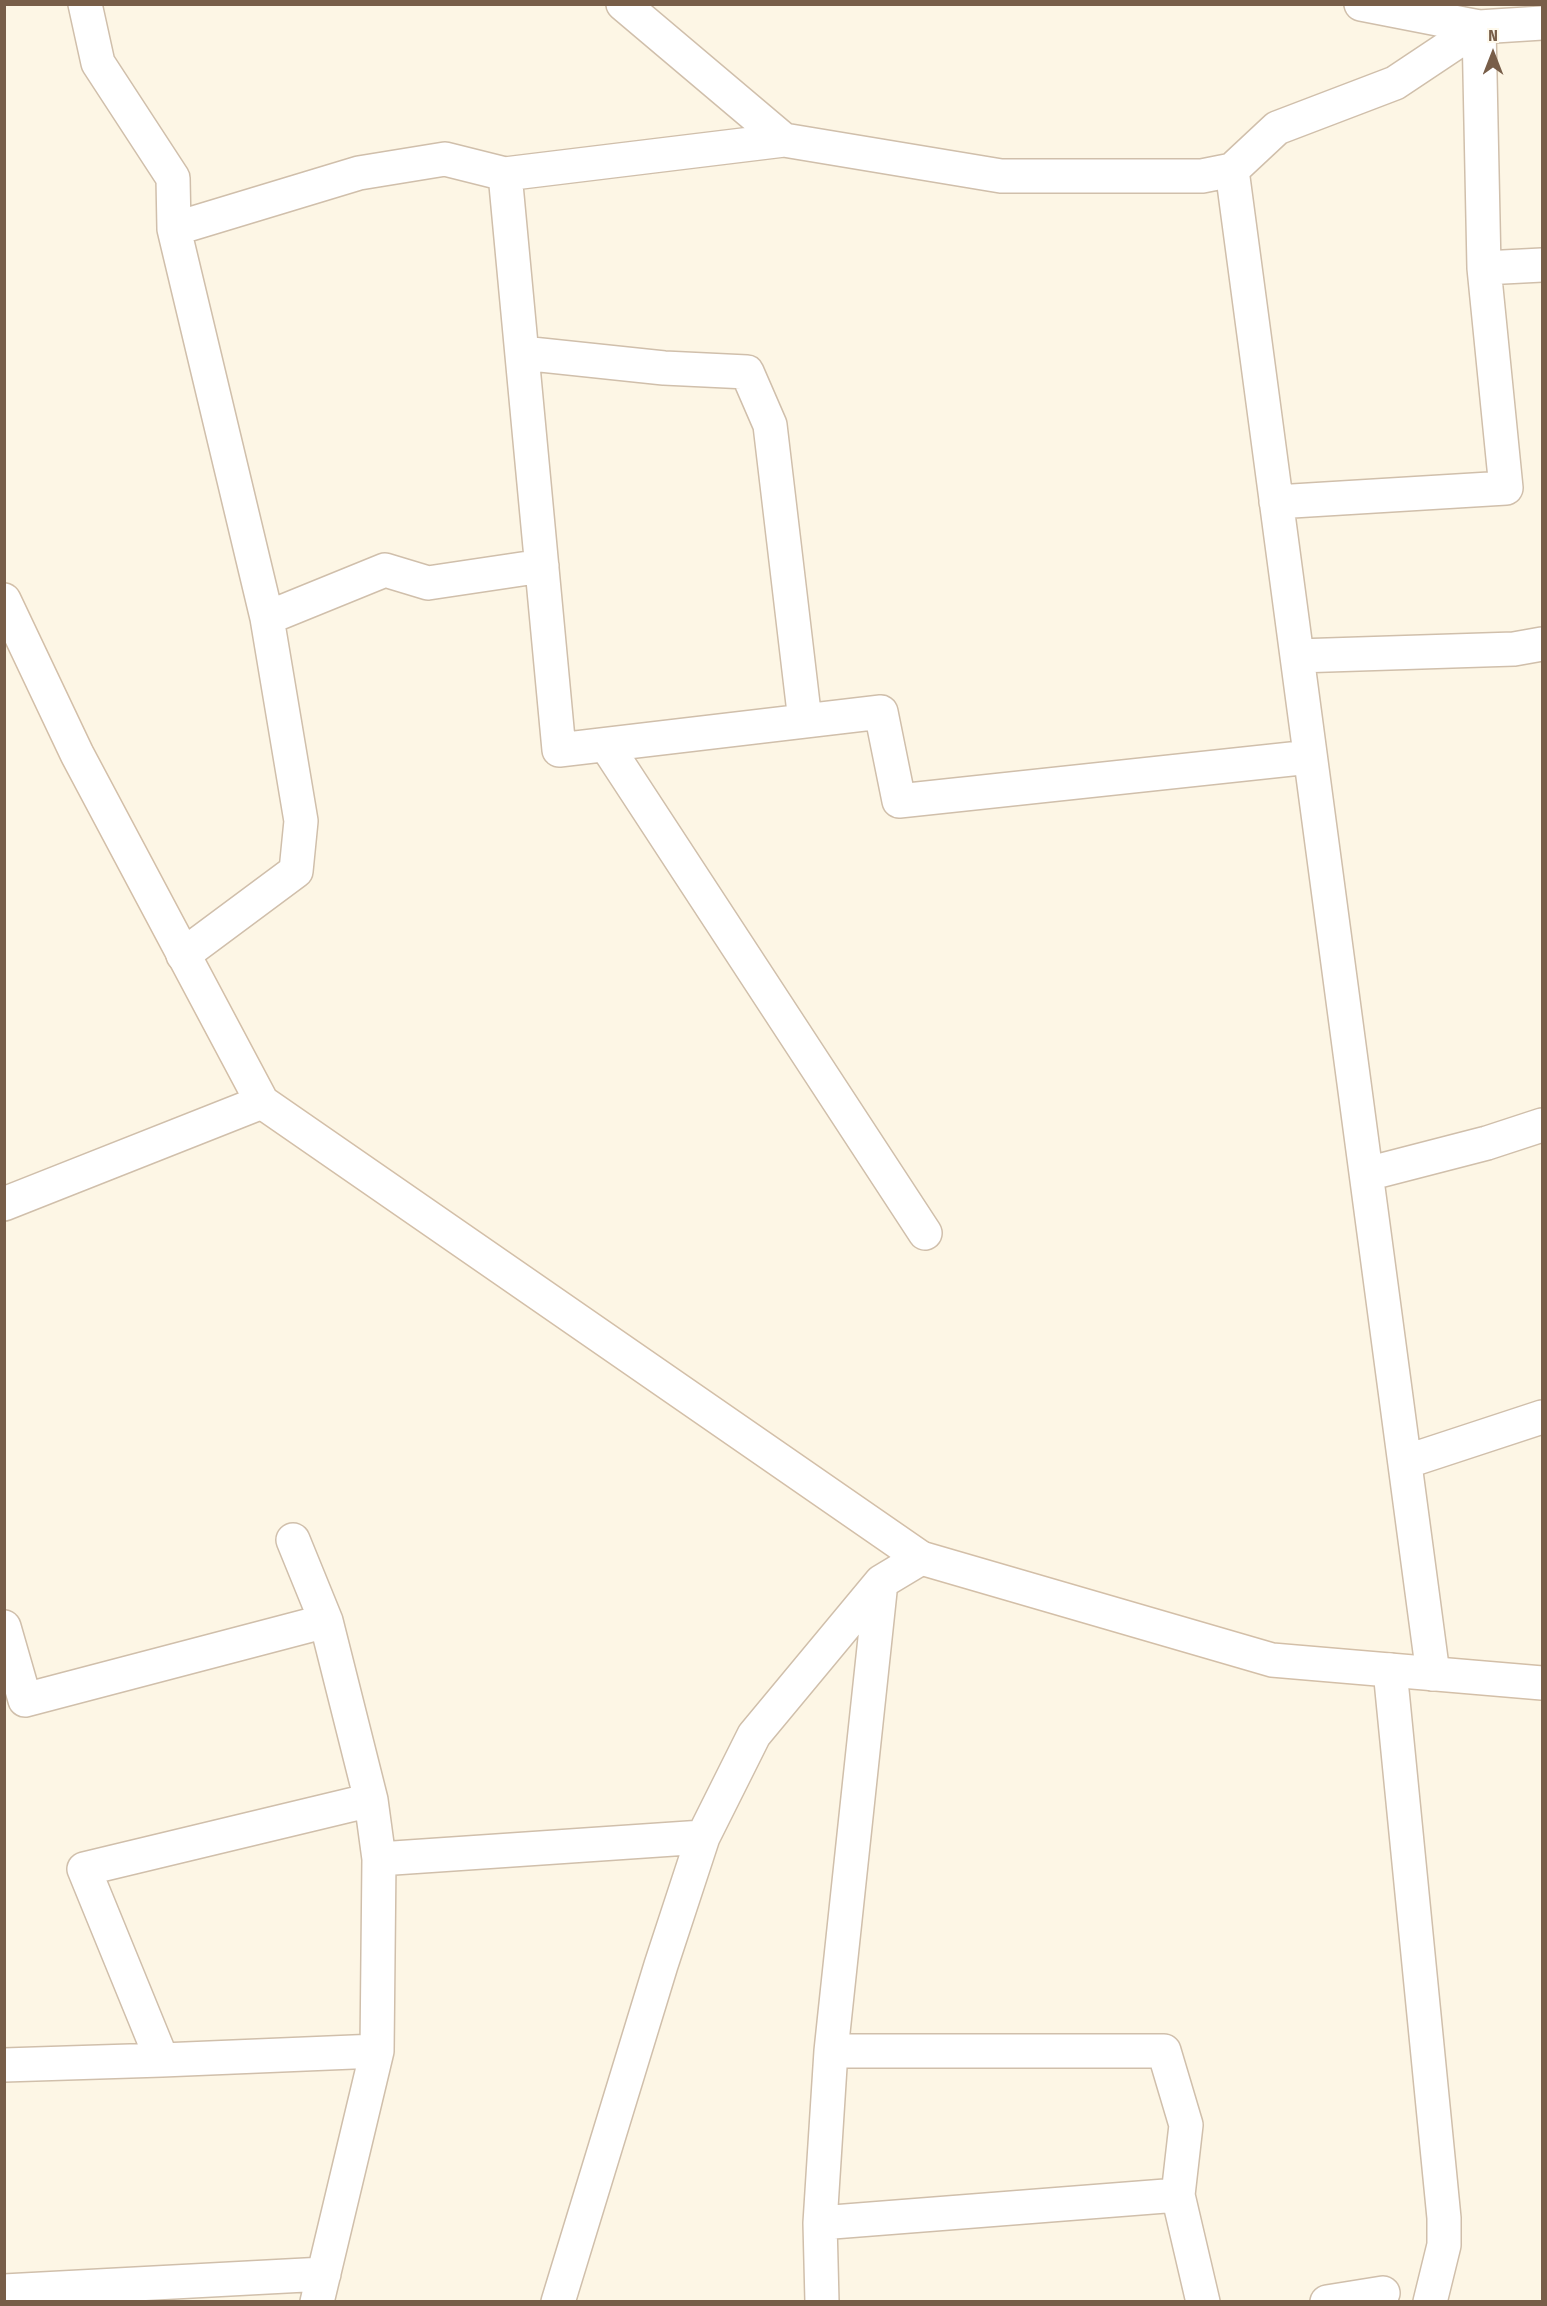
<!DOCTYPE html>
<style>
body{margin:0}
#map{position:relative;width:1547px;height:2306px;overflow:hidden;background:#fdf6e5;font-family:"Fira Sans Condensed",sans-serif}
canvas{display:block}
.frame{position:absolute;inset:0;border:6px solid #785e49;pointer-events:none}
.north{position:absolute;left:1463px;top:24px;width:60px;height:60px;-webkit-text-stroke:4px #fffaed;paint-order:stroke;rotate:0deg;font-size:16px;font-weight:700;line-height:24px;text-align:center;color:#785e49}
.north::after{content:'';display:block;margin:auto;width:21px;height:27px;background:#785e49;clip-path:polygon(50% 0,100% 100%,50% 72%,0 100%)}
</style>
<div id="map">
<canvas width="1547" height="2306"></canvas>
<div class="frame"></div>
<div class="north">N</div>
</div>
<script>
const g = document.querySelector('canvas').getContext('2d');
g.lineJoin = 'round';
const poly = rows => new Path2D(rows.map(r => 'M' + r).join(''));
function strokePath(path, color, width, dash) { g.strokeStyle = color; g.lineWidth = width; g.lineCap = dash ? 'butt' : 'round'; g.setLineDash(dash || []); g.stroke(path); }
const street = poly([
 [85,4,98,63,173,178,174,229,359,173,445,159,505,174],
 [623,4,784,140,1001,176,1202,176,1232,170,1277,128,1395,83,1479,27,1542,23],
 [784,140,505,174,559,750,881,712,899,801,1310,757],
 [1232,170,1433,1674],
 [174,229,267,618,385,570,428,583,542,566],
 [1484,268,1542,265],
 [522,353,664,368,747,372,770,425,805,721],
 [1276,502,1506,488,1484,268,1479,27,1361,4],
 [1297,656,1514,649,1542,644],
 [606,745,925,1233],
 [183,955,296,871,301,821,267,618],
 [1367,1174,1487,1143,1542,1125],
 [4,1204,262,1102],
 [1405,1462,1542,1417],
 [293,1540,326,1621,371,1800,379,1859,703,1837],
 [4,1627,25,1700,326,1621],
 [1390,1670,1444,2218,1444,2245,1430,2302],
 [371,1800,84,1869,162,2060,377,2051],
 [831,2051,1164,2051,1186,2125,1178,2195,1203,2302],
 [4,2065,162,2060],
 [820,2223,1178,2195],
 [4,2291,324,2274],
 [317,2302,377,2051,379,1859],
 [558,2302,661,1965,703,1837,754,1735,881,1582,921,1558],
 [822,2302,820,2223,831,2051,881,1582],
 [1327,2302,1383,2293]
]);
const secondary = poly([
 [4,600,77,754,262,1102,921,1558,1272,1660,1542,1683]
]);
strokePath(street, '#d0bfab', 36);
strokePath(secondary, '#d3bfa8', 36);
strokePath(street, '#fff', 33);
strokePath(secondary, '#fff', 33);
</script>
